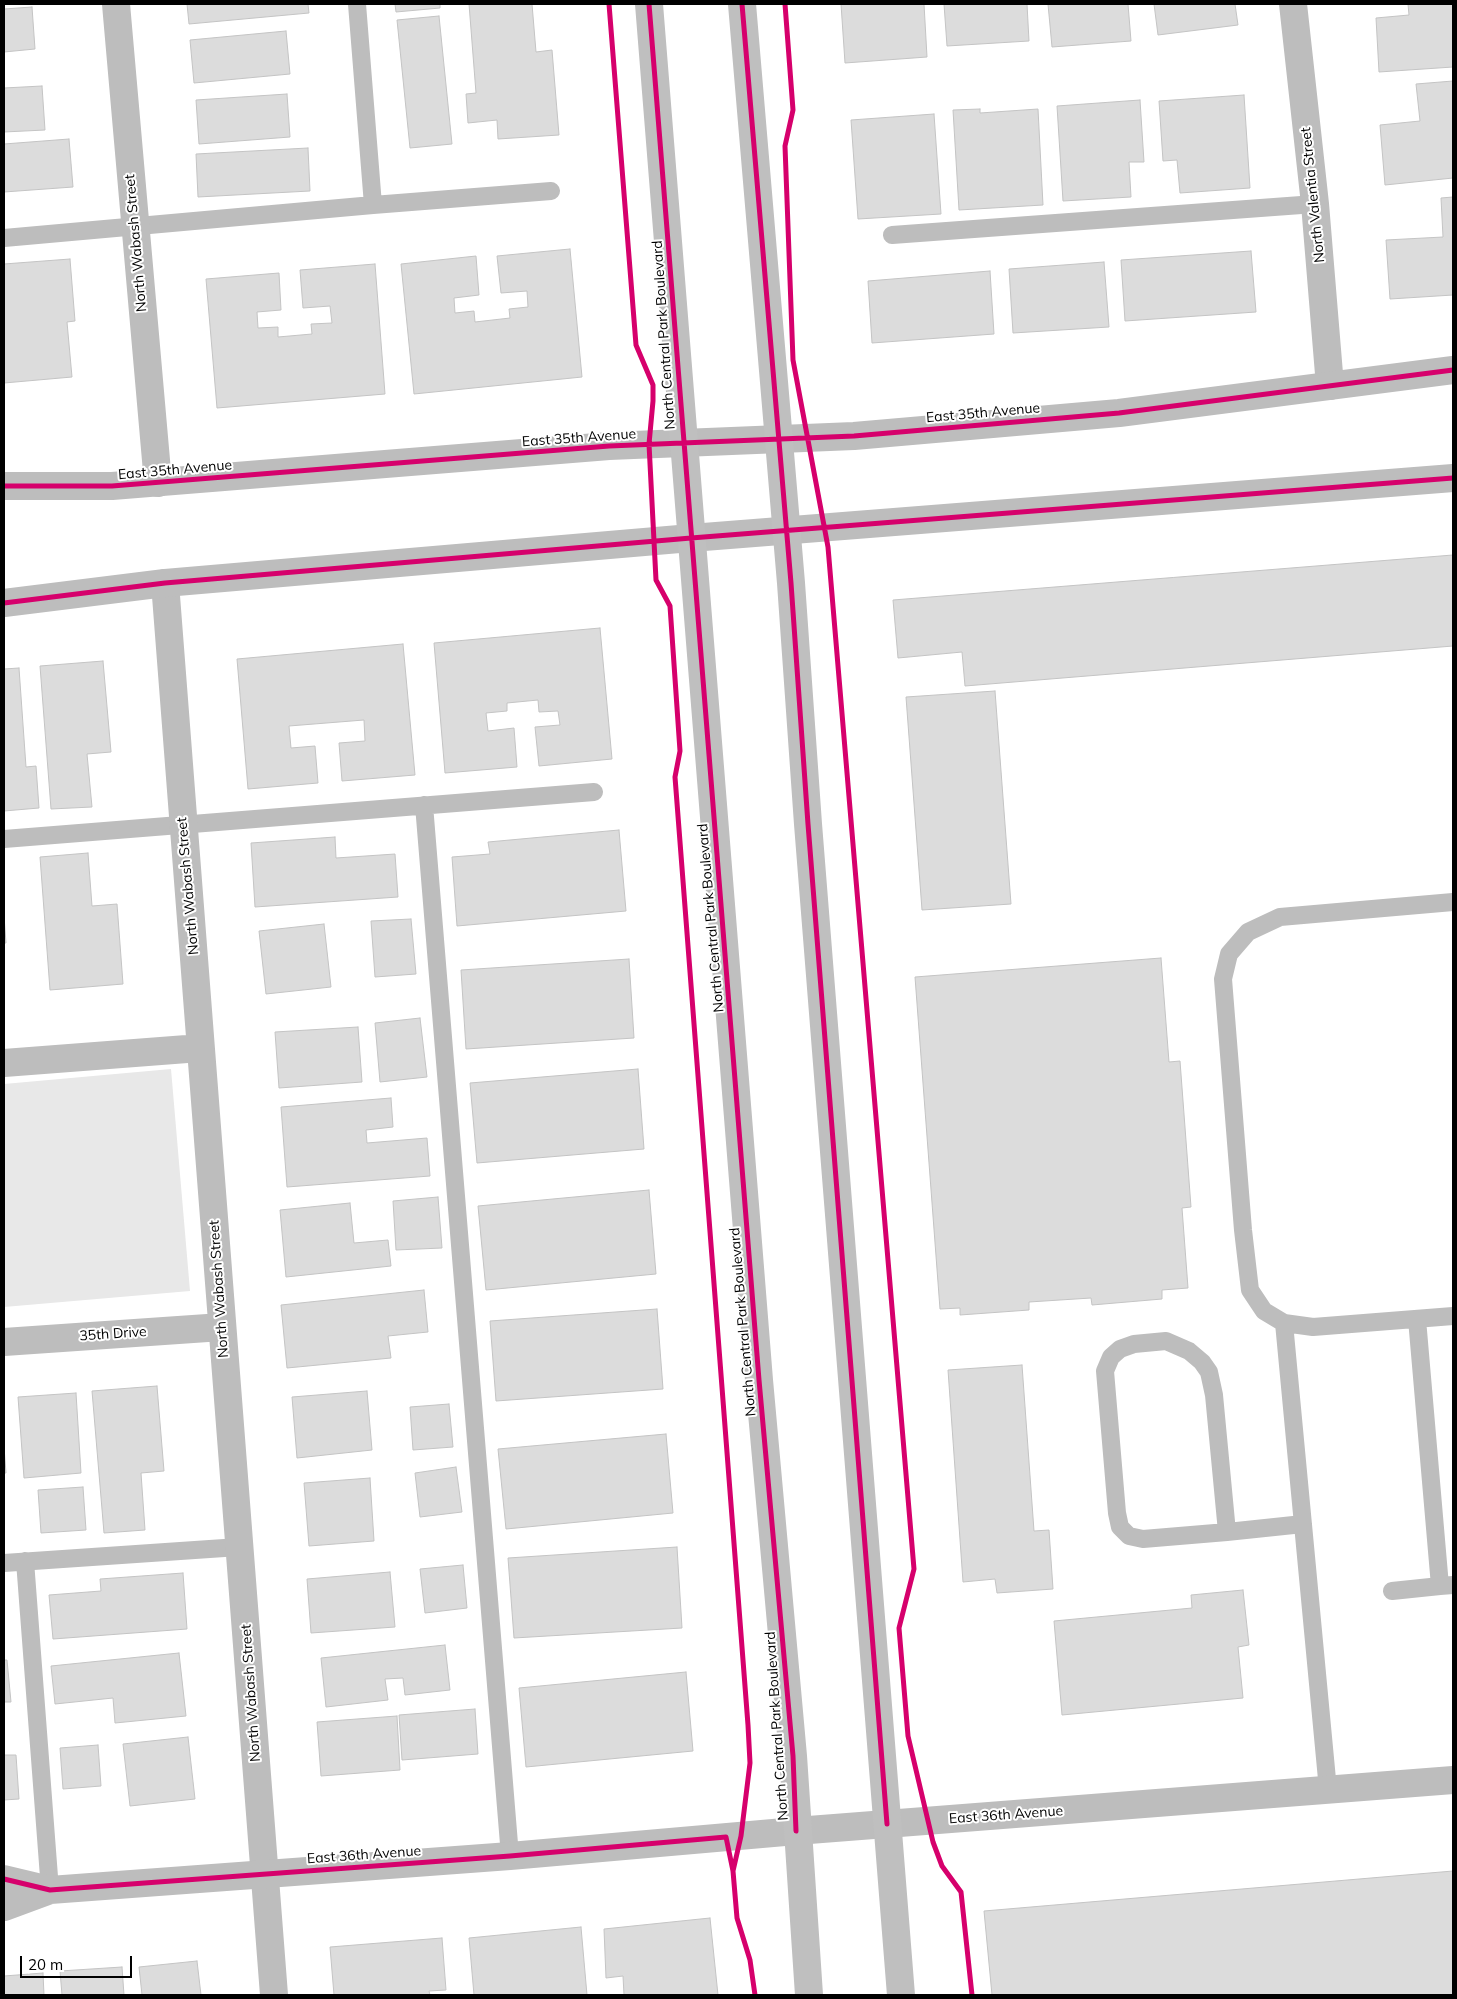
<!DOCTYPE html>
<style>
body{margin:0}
#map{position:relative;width:1457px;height:1999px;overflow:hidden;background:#fff;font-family:Mulish,sans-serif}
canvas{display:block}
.frame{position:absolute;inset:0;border:5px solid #000;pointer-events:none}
.scale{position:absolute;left:20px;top:1956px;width:112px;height:22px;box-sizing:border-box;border:2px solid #000;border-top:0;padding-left:6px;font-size:15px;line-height:18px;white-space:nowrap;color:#000;-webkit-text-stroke:4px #fff;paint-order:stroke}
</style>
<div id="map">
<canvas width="1457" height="1999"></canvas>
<div class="frame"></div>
<div class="scale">20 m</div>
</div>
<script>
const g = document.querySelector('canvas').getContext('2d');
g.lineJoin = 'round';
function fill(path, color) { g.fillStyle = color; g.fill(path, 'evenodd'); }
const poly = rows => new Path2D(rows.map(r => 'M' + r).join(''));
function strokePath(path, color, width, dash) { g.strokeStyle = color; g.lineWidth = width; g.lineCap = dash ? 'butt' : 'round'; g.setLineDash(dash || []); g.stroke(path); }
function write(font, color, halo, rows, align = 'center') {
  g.font = font + ' Mulish,sans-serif'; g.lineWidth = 4; g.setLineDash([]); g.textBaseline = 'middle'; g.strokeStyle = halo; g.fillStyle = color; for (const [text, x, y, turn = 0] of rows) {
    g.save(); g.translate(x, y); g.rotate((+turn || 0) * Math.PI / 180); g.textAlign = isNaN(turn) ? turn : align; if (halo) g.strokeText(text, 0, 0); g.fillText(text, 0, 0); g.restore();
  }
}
fill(poly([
 [171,1069,190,1291,4,1307,4,1084]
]), '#e8e8e8');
const building = poly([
 [187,4,308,4,309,13,189,24,187,4],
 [395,4,440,4,440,8,396,12,395,4],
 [469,4,532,4,536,52,552,50,559,135,498,139,497,120,468,123,466,94,476,93,469,4],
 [841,4,924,4,927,57,845,63,841,4],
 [944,4,1027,4,1029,41,947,46,944,4],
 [1048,4,1128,4,1131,41,1052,47,1048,4],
 [1154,4,1235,4,1238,25,1158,35,1154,4],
 [1408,4,1453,4,1453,67,1379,72,1376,18,1409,15,1408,4],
 [32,7,35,49,4,52,4,9,32,7],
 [439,16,452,144,410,148,397,20,439,16],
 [286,31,290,74,194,83,190,40,286,31],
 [1453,81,1453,178,1385,185,1380,125,1420,121,1416,84,1453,81],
 [42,86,45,130,4,132,4,88,42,86],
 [287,94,290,137,199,144,196,100,287,94],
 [1244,95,1250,188,1180,193,1177,160,1163,161,1159,101,1244,95],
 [1140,100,1144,162,1129,162,1131,197,1063,201,1057,106,1140,100],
 [980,109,980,113,1038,109,1043,205,959,210,953,110,980,109],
 [934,114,941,214,858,219,851,120,934,114],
 [69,139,73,187,4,192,4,144,69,139],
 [308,148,310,191,198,197,196,154,308,148],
 [1453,197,1453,295,1390,299,1386,240,1443,237,1441,198,1453,197],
 [570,249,582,377,414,394,401,264,476,256,479,295,454,298,455,313,474,311,475,322,510,318,509,309,528,307,527,291,501,293,497,256,570,249],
 [1251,251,1256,312,1125,321,1121,260,1251,251],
 [70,259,75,321,67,322,72,377,4,383,4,264,70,259],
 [1104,262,1109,327,1013,333,1009,269,1104,262],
 [375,264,385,394,217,408,206,279,279,273,281,310,257,312,258,328,278,327,278,337,312,334,311,324,332,323,330,306,303,308,300,270,375,264],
 [990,271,994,334,872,343,868,281,990,271],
 [1453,555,1453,646,965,686,962,652,898,658,893,600,1453,555],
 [600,628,612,759,539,766,535,727,560,725,558,711,539,712,538,700,507,703,507,711,486,713,488,731,514,728,517,767,445,773,434,643,600,628],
 [403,644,415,775,342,781,339,743,365,741,364,720,289,726,291,748,315,746,318,783,248,789,237,659,403,644],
 [103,661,111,752,87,754,92,807,51,809,40,666,103,661],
 [19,668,26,767,36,766,39,808,4,811,4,669,19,668],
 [995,691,1011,904,922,910,906,697,995,691],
 [619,830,626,911,457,926,452,857,490,854,488,842,619,830],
 [335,837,336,858,395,854,398,897,255,907,251,843,335,837],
 [88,853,92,906,117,904,123,984,50,990,40,857,88,853],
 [4,916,6,943,4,943,4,916],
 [411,919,416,974,375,977,371,921,411,919],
 [324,924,331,987,266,994,259,931,324,924],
 [1161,958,1169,1062,1180,1061,1191,1207,1182,1208,1188,1288,1162,1290,1162,1299,1092,1305,1091,1298,1029,1302,1029,1310,960,1315,960,1308,940,1309,915,977,1161,958],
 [629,959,634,1038,466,1049,461,970,629,959],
 [420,1018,427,1077,380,1082,375,1023,420,1018],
 [358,1027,362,1082,279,1088,275,1032,358,1027],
 [638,1069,644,1149,477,1163,470,1083,638,1069],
 [391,1098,393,1127,366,1130,367,1143,427,1138,430,1176,287,1187,281,1107,391,1098],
 [649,1190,656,1274,486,1290,478,1206,649,1190],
 [438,1197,442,1248,396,1250,393,1201,438,1197],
 [350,1203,354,1243,388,1240,391,1266,286,1277,280,1210,350,1203],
 [424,1290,428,1332,388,1336,391,1358,287,1368,281,1305,424,1290],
 [657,1309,663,1389,496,1401,490,1321,657,1309],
 [1022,1365,1034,1531,1049,1530,1053,1589,997,1593,995,1579,963,1582,948,1370,1022,1365],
 [157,1386,164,1471,141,1473,145,1530,104,1533,92,1391,157,1386],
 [367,1391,372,1450,297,1458,292,1397,367,1391],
 [76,1393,81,1473,24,1478,18,1397,76,1393],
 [449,1404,453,1447,413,1450,410,1407,449,1404],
 [666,1434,673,1513,506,1529,498,1449,666,1434],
 [4,1447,6,1473,4,1473,4,1447],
 [456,1467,462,1512,420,1517,415,1473,456,1467],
 [370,1478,374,1541,309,1546,304,1483,370,1478],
 [83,1487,86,1530,41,1533,38,1490,83,1487],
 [677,1547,682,1628,514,1638,508,1558,677,1547],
 [463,1565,467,1608,425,1613,420,1569,463,1565],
 [390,1572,395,1627,311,1633,307,1579,390,1572],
 [183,1573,187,1629,53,1639,49,1595,101,1591,100,1579,183,1573],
 [1243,1590,1249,1645,1238,1647,1243,1698,1062,1715,1054,1621,1192,1608,1191,1595,1243,1590],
 [445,1645,450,1690,405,1695,403,1678,385,1679,388,1700,326,1707,321,1658,445,1645],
 [179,1653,186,1716,115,1723,113,1698,55,1704,51,1666,179,1653],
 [4,1660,7,1660,11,1702,4,1702,4,1660],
 [686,1672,693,1751,526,1767,519,1688,686,1672],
 [475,1709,478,1754,402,1760,399,1715,475,1709],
 [397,1716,400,1770,321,1776,317,1722,397,1716],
 [188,1737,195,1799,130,1806,123,1744,188,1737],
 [98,1745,101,1786,63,1789,60,1748,98,1745],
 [4,1755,16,1755,19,1799,4,1800,4,1755],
 [1453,1871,1453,1995,992,1995,984,1911,1453,1871],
 [710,1918,718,1995,624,1995,623,1976,606,1978,604,1929,710,1918],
 [581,1927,587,1995,474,1995,469,1938,581,1927],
 [442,1938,446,1990,429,1991,430,1995,334,1995,330,1947,442,1938],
 [197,1961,201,1995,142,1995,139,1967,197,1961],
 [122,1967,124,1995,62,1995,60,1971,122,1967],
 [43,1973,44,1995,4,1995,4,1976,43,1973]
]);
fill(building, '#dcdcdc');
strokePath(building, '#c4c4c4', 1);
strokePath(poly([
 [357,4,373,205],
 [892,235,1315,204],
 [4,238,373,205,551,191],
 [424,805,510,1856],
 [4,839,594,792],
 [1453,902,1280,917,1248,932,1229,954,1223,979,1243,1230,1250,1290,1264,1311,1284,1323,1313,1327,1453,1316],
 [1417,1319,1440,1586,1453,1585],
 [1284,1323,1328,1790],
 [1227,1532,1214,1395,1209,1372,1202,1362,1189,1351,1166,1341,1134,1344,1120,1349,1111,1357,1105,1371,1117,1513,1120,1527,1129,1536,1143,1539,1227,1532,1303,1524],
 [25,1561,50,1890],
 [4,1563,239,1547],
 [1392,1591,1440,1586]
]), '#bdbdbd', 18);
strokePath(poly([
 [116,4,158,483],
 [1293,4,1315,204,1330,386],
 [165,583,274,1995],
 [4,1063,200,1048],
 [4,1342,222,1327]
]), '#bdbdbd', 28);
strokePath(poly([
 [4,486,112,486,609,446,854,436,1119,413,1453,370],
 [4,603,165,583,691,538,1453,478],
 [4,1879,50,1890],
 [4,1907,50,1890,510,1856,796,1831,1453,1780]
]), '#bdbdbd', 28);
strokePath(poly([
 [649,4,759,1380,793,1756,809,1995],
 [742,4,791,583,808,824,901,1995]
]), '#bfbfbf', 28);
strokePath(poly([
 [609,4,636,345,653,385,653,401,649,444,656,580,670,606,680,751,675,777,748,1725,750,1763,741,1836,733,1871],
 [649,4,759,1380,793,1756,796,1831],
 [742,4,791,583,808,824,887,1824],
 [785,4,793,110,785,146,793,360,828,547,914,1569,899,1628,908,1736,933,1842,942,1866,961,1892,972,1995],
 [4,486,112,486,609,446,854,436,1119,413,1453,370],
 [4,603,165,583,691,538,1453,478],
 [4,1879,50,1890,510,1856,726,1837,733,1871,737,1918,750,1960,755,1995]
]), '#d6006c', 5);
write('14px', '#000', '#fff', [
 ["North Valentia Street",1313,195,-96],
 ["North Wabash Street",136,243,-95],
 ["North Central Park Boulevard",664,335,-94],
 ["East 35th Avenue",983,413,-5],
 ["East 35th Avenue",579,438,-4],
 ["East 35th Avenue",175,470,-5],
 ["North Wabash Street",188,886,-95],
 ["North Central Park Boulevard",711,918,-95],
 ["North Wabash Street",219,1289,-94],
 ["North Central Park Boulevard",743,1322,-95],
 ["35th Drive",113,1334,-4],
 ["North Wabash Street",251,1693,-94],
 ["North Central Park Boulevard",777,1726,-94],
 ["East 36th Avenue",1006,1815,-4],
 ["East 36th Avenue",364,1855,-4]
]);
</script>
